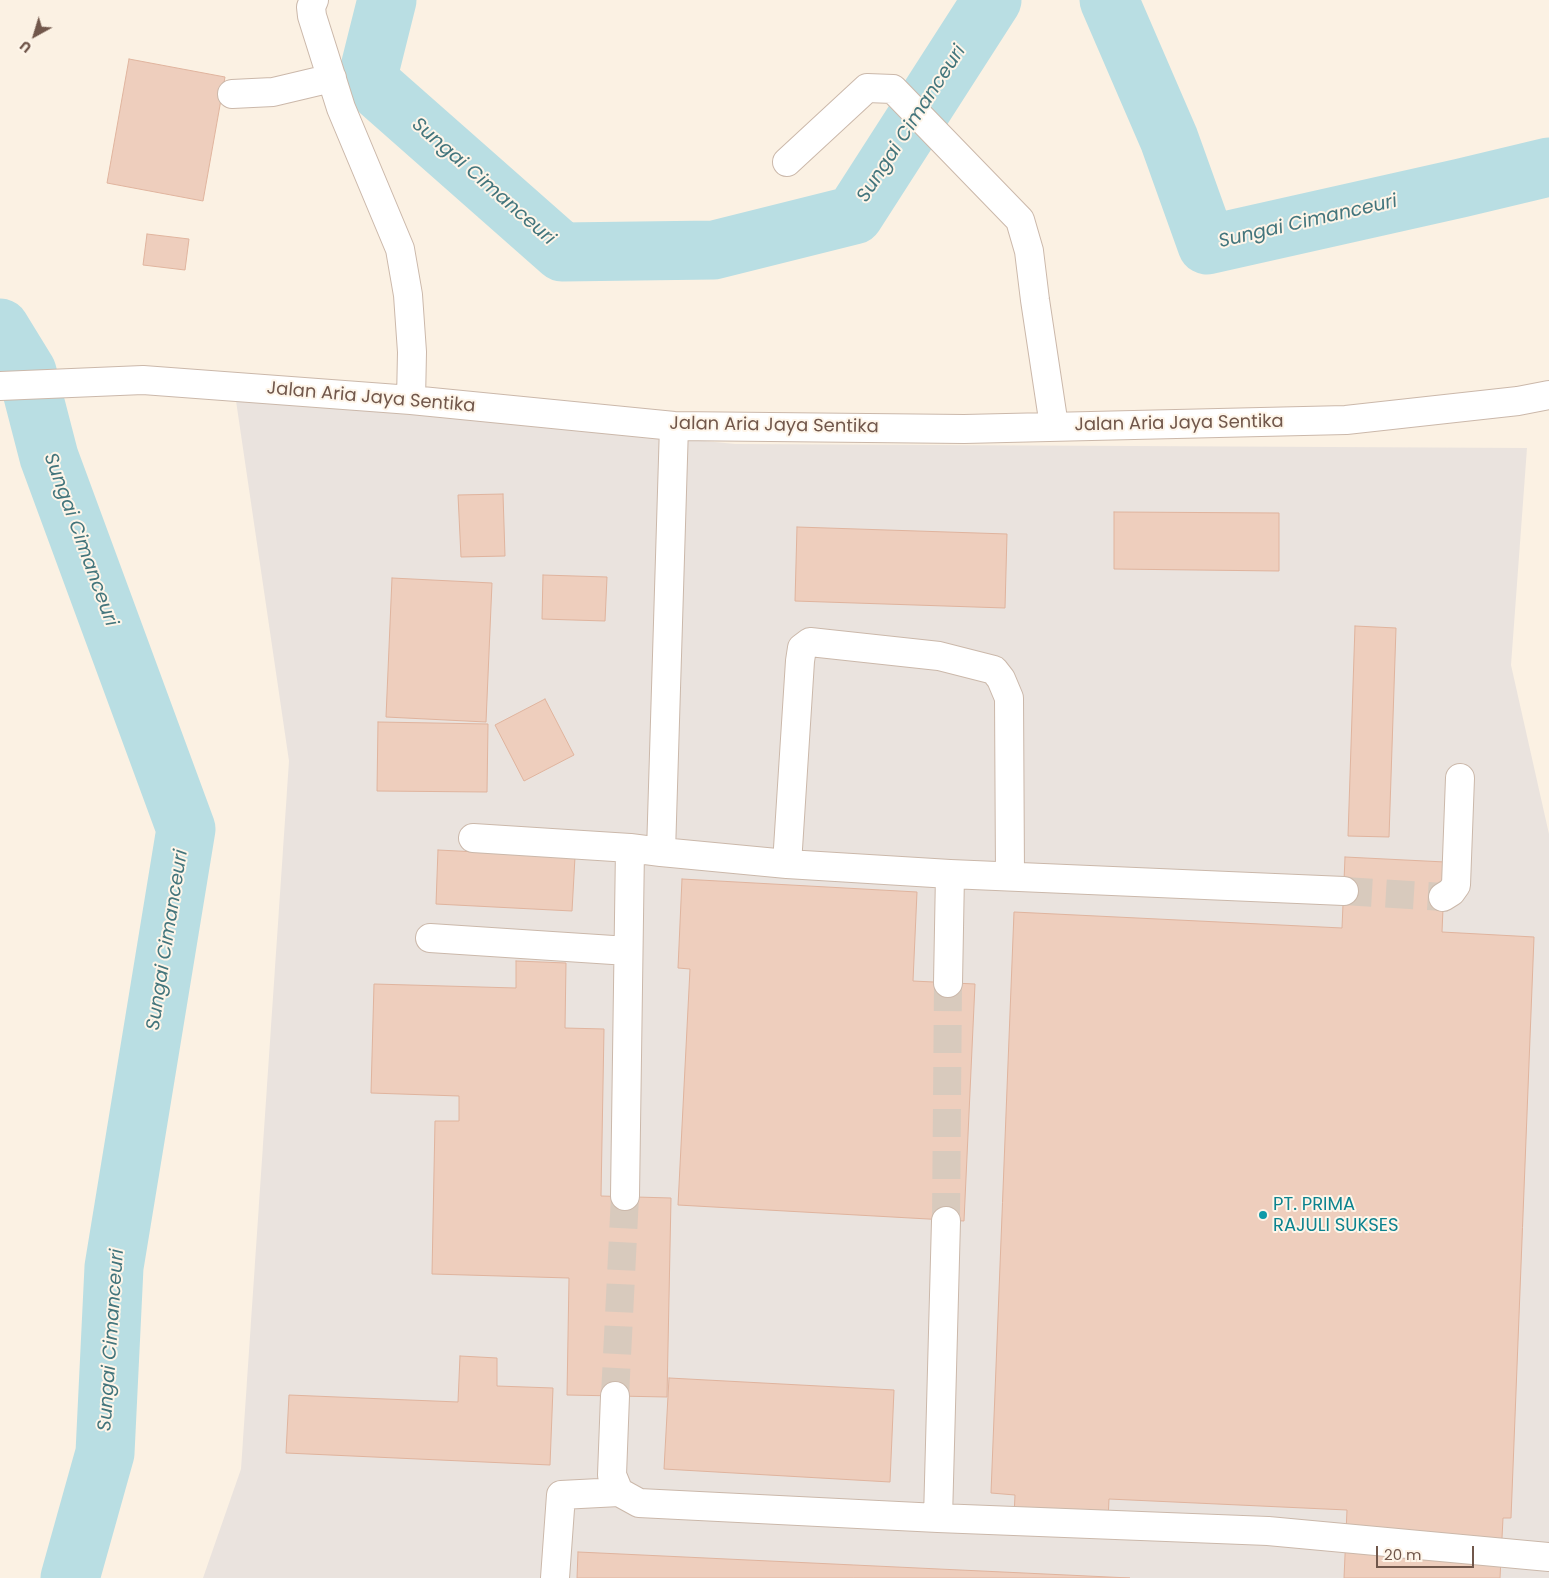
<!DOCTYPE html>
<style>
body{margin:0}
#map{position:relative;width:1549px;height:1578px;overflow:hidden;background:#fbf1e3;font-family:Poppins,sans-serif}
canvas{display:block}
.north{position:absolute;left:10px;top:10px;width:50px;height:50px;-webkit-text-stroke:4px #fef5e9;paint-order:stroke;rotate:219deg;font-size:14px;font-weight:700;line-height:20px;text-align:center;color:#71574b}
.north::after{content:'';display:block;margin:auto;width:18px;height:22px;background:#71574b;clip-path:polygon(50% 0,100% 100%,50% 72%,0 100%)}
.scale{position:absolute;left:1376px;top:1546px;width:98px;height:22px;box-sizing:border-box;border:2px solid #71574b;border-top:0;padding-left:6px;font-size:15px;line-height:18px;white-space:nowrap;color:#71574b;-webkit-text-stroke:4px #fef5e9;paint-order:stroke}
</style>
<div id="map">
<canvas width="1549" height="1578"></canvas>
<div class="north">U</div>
<div class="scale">20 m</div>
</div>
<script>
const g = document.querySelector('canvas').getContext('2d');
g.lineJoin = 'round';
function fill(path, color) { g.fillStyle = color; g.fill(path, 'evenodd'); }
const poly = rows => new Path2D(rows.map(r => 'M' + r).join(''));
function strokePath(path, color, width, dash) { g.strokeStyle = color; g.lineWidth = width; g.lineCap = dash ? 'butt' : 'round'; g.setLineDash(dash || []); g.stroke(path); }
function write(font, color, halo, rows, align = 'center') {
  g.font = font + ' Poppins,sans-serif'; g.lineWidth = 4; g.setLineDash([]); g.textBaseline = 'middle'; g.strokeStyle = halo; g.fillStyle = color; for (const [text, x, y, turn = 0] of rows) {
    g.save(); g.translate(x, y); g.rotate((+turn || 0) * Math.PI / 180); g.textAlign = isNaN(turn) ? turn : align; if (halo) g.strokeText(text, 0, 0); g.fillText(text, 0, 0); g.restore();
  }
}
fill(poly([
 [235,394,735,444,1527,448,1511,665,1549,834,1549,1578,203,1578,241,1469,289,761]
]), '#eae3de');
strokePath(poly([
 [387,0,367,80,562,252,714,250,854,215,992,0],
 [1109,0,1169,139,1207,245,1461,188,1549,167],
 [0,328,27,372,49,457,186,829,114,1267,105,1453,70,1578]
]), '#b9dee3', 59);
const building = poly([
 [129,59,225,77,203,201,107,183,129,59],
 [147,234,189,239,185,270,143,265,147,234],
 [503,494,505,556,461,557,458,495,503,494],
 [1114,512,1279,513,1279,571,1114,569,1114,512],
 [797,527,1007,534,1005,608,795,601,797,527],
 [543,575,607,577,605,621,542,619,543,575],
 [392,578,492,583,486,722,386,717,392,578],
 [1355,626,1396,628,1389,837,1348,836,1355,626],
 [545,699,574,755,524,781,495,725,545,699],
 [378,722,488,724,487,792,377,791,378,722],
 [438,850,575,857,572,911,436,904,438,850],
 [1345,857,1445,862,1442,932,1534,937,1511,1518,1503,1518,1500,1578,1344,1578,1347,1510,1109,1499,1108,1521,1014,1516,1015,1495,991,1493,1014,912,1342,928,1345,857],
 [682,879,917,892,913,981,975,984,964,1221,678,1205,690,969,678,968,682,879],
 [516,961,566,963,565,1028,604,1029,601,1196,671,1198,667,1397,567,1395,569,1278,432,1274,435,1121,459,1121,459,1096,371,1093,374,984,516,988,516,961],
 [460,1356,497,1358,497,1386,553,1388,550,1465,286,1453,289,1395,458,1402,460,1356],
 [669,1378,894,1390,890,1482,664,1469,669,1378],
 [578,1552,1130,1578,577,1578,578,1552]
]);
fill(building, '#eecebd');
strokePath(building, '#e0b49e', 1);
strokePath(poly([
 [1344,891,1443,897],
 [946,1221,948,983],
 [615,1396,625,1196]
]), '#d8cabd', 28, [28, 14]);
const minor = poly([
 [314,0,311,7,312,16,341,108,400,249,408,295,412,352,411,400],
 [232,94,273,92,332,78],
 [787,162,867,88,893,89,1020,220,1029,251,1035,300,1054,426],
 [0,386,143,380,411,400,674,426,964,429,1346,420,1518,401,1549,395],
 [473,838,630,848],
 [661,852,787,864,950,874,1344,891],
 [787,864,800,661,802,648,810,642,939,656,994,670,1001,679,1009,698,1010,876],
 [1443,897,1451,892,1456,885,1460,778],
 [430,938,628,951],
 [948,983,950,874],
 [625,1196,630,848,661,852,674,426],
 [615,1396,612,1475,619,1492,639,1503,938,1518,1268,1531,1549,1557],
 [938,1518,946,1221],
 [555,1578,561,1495,619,1492]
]);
strokePath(minor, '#cbb8aa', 30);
strokePath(minor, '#fff', 28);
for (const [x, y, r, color] of [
 [1263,1215,5,"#0f9aa8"]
]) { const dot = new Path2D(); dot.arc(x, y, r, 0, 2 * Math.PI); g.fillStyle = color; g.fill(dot); strokePath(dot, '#fef5e9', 2); }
write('18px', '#71574b', '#fef5e9', [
 ["Jalan Aria Jaya Sentika",371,398,5],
 ["Jalan Aria Jaya Sentika",1179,424,-1],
 ["Jalan Aria Jaya Sentika",774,426,1]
]);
write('18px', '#0d838f', '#fef5e9', [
 ["PT. PRIMA",1273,1205],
 ["RAJULI SUKSES",1273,1226]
], 'left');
write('italic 19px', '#43757c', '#fef5e9', [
 ["Sungai Cimanceuri",912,124,-57],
 ["Sungai Cimanceuri",483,182,41],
 ["Sungai Cimanceuri",1308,222,-13],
 ["Sungai Cimanceuri",80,540,70],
 ["Sungai Cimanceuri",168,940,-81],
 ["Sungai Cimanceuri",112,1340,-86]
]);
</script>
